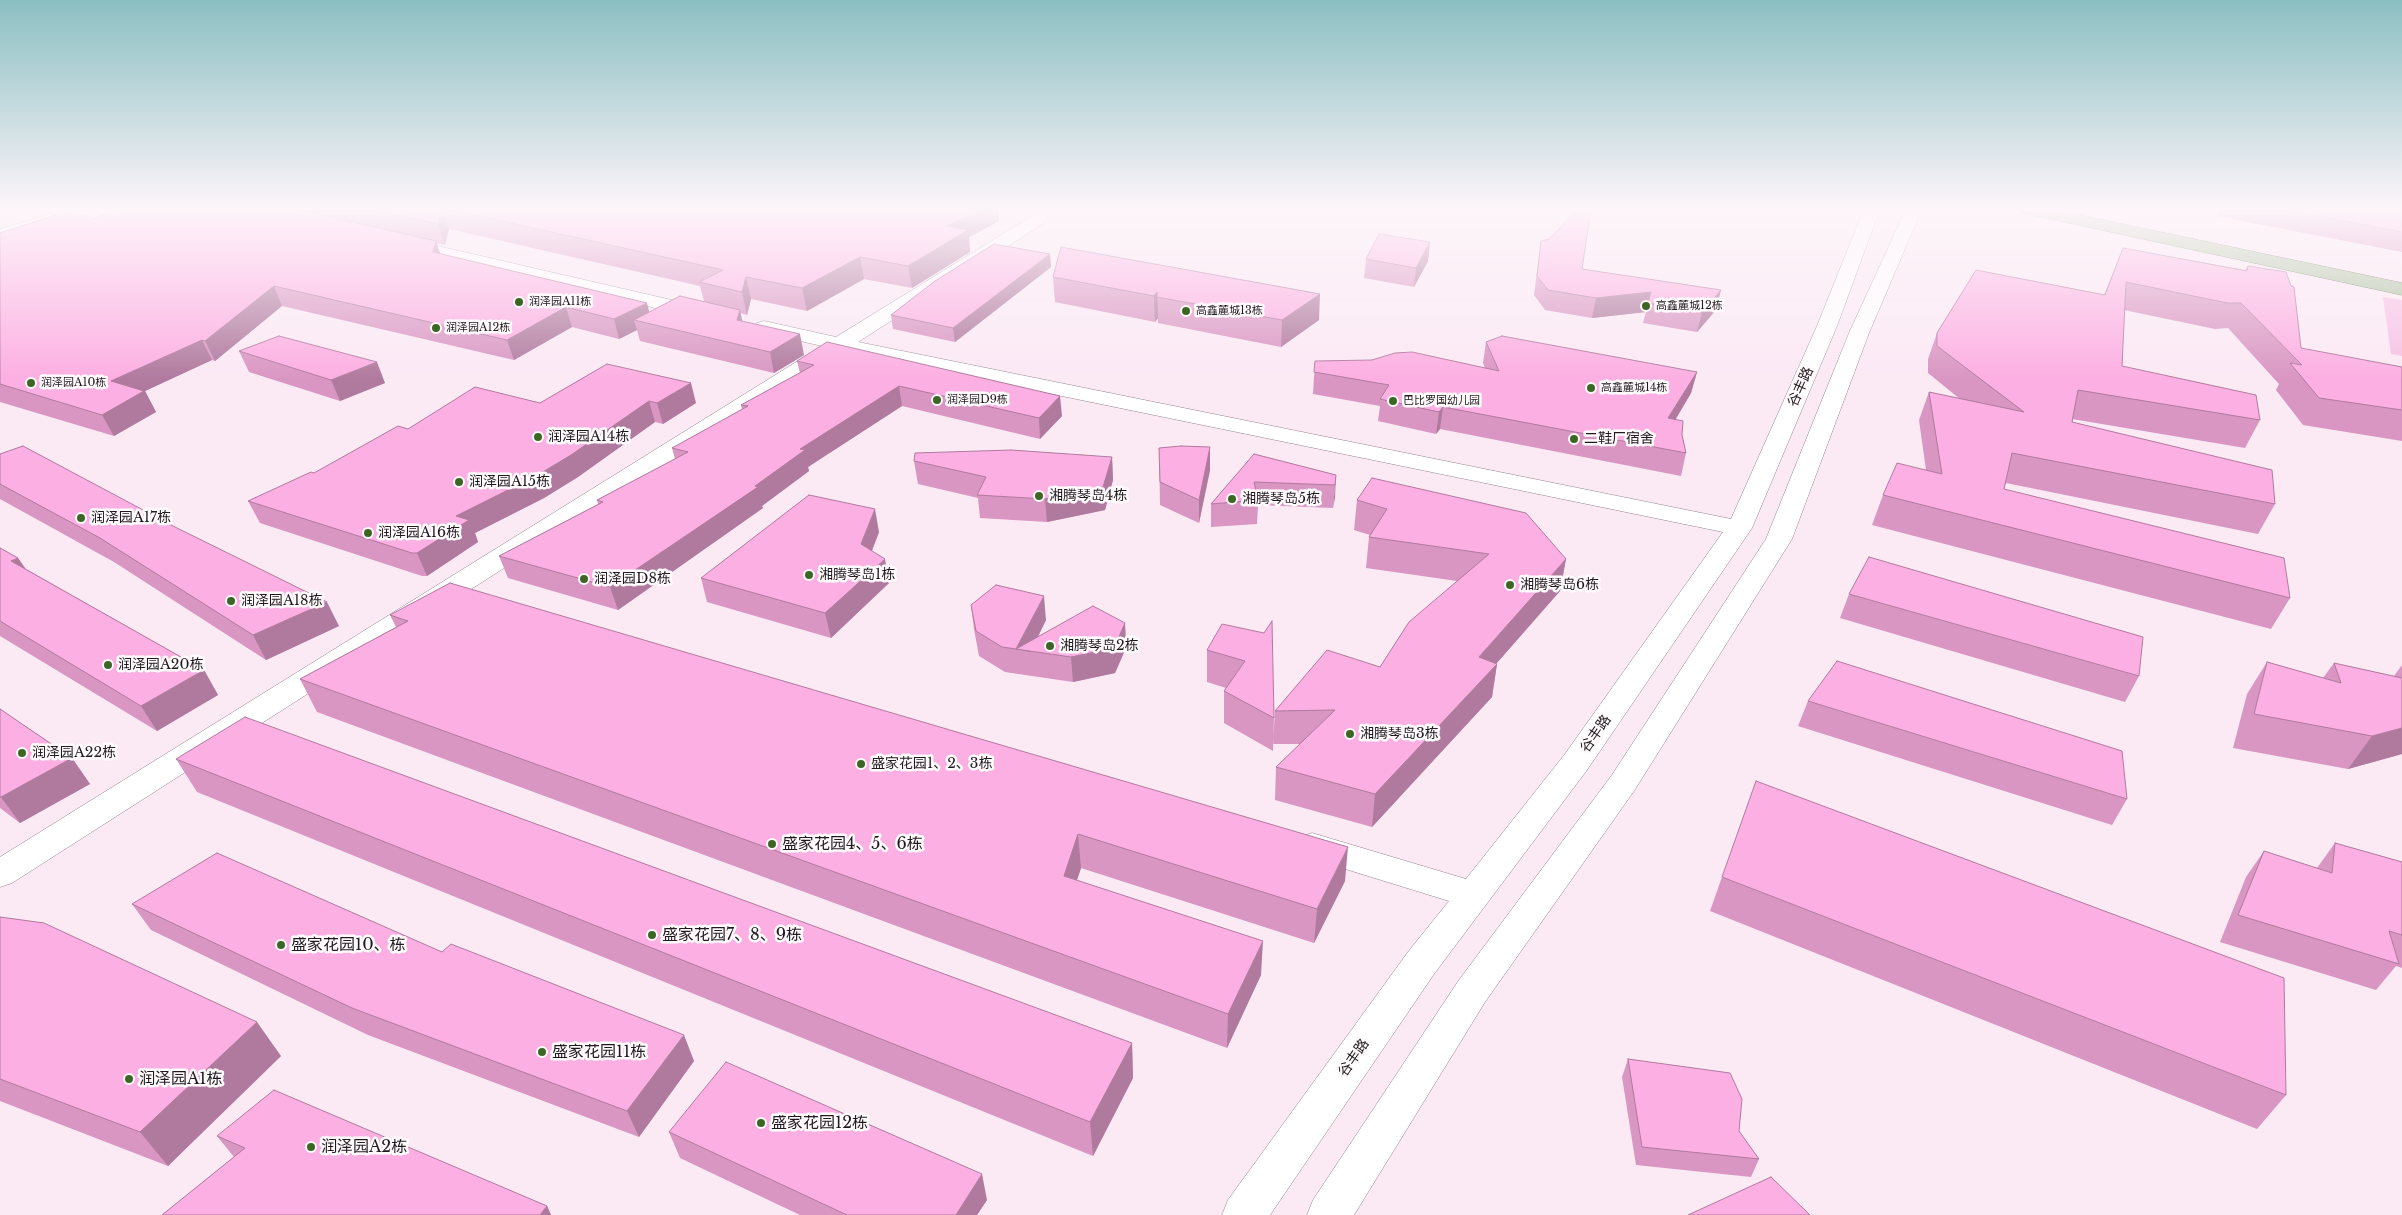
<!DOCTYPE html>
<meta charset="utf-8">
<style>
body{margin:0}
canvas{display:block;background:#fbe9f4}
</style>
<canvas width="2402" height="1215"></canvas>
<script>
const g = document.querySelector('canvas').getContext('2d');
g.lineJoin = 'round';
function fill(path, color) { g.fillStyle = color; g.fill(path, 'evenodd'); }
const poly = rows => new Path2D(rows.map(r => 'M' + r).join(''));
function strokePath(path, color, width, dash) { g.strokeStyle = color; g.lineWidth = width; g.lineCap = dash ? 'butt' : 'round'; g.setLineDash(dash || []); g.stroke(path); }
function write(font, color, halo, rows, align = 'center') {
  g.font = font + ' "Libre Baskerville","Noto Sans SC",serif'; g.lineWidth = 5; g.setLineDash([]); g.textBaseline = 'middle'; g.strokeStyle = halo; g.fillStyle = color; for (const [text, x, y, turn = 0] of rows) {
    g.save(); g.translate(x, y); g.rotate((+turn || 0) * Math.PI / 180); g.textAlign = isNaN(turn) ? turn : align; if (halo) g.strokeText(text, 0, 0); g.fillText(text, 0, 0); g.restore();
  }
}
fill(poly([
 [2383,297,2402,300,2402,356,2391,354]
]), '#f7c1e4');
const minor = poly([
 [67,209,92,209,90,213,0,240,0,229,67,209],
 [1036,209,1052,209,1044,223,858,342,1731,519,1817,326,1864,209,1880,209,1837,326,1752,528,1587,770,1434,974,1270,1215,1222,1215,1228,1200,1408,952,1449,901,1300,855,1295,846,1300,837,1312,833,1466,879,1565,754,1723,532,843,351,12,883,0,887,0,857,822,346,757,331,754,327,757,323,764,321,836,337,1032,216,1036,209],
 [1906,209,1922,209,1869,333,1792,539,1634,791,1485,1002,1354,1215,1307,1215,1313,1200,1459,980,1612,775,1766,539,1849,333,1906,209],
 [403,238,702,307,709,309,712,313,709,317,702,319,397,247,394,243,397,239,403,238]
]);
const major = poly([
 [2020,209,2051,209,2402,283,2402,295,2028,214,2022,213,2020,209]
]);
strokePath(minor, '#94858f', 1);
strokePath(major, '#566d48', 1);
fill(minor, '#fff');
fill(major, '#abc29f');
fill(poly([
 [126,209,998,209,999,221,969,237,970,252,912,288,864,279,807,311,751,299,747,315,740,313,742,321,804,355,774,373,640,341,637,330,619,339,572,327,514,360,282,306,215,361,212,360,145,391,156,412,114,436,0,402,0,233,94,218],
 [449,229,700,286,704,301,650,312,440,254,436,243,445,245],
 [2220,209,2402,209,2402,252,2217,216],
 [1541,241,1582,269,1716,310,1697,332,1643,323,1646,312,1592,318,1545,310,1534,295],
 [1430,242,1428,261,1414,287,1364,278,1366,259],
 [2123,248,2245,270,2248,266,2301,348,2402,367,2402,441,2303,425,2276,390,2279,384,2228,328,2215,329,2124,310,2122,366,2260,420,2245,448,2072,419,2072,422,2275,504,2258,534,2006,483,2004,489,2290,598,2271,629,1872,525,1883,495,1926,470,1919,420,1929,392,1960,399,1928,373,1928,359,1937,333,2104,295],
 [1050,254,1051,267,955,342,893,329,891,315],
 [1053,277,1319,320,1281,347,1158,323,1158,318,1155,322,1055,302],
 [1486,342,1697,372,1691,393,1676,419,1682,435,1686,453,1681,476,1440,429,1436,434,1378,421,1380,406,1313,394,1315,361,1485,368,1483,363],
 [239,351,385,383,340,401,249,372],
 [797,361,1062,416,1040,439,902,406,808,467,809,471,762,506,763,508,618,610,508,578,499,556,598,504,597,500,675,459,672,448,742,410,741,405,800,373],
 [607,364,696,403,663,424,655,422,578,477,544,498,475,533,478,542,427,576,422,576,260,523,248,501,314,473,540,403],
 [1159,448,1210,470,1199,523,1160,505],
 [0,454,339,626,266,660,114,562,0,499],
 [1254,454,1336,475,1333,508,1258,505,1257,524,1211,527,1211,504],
 [1112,457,1113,480,1105,510,1047,522,980,518,978,498,918,484,914,461],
 [1357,500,1566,559,1560,591,1496,664,1497,664,1492,697,1372,827,1275,800,1276,767,1300,744,1273,744,1275,711,1380,667,1457,581,1366,568,1369,537,1370,535,1354,530],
 [879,532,872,551,889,583,831,638,707,602,701,578],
 [0,548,18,558,26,569,204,670,218,695,157,731,0,636],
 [1849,594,2139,676,2125,702,1840,618],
 [971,605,1046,620,1038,637,1125,623,1126,648,1115,673,1073,682,1005,672,979,656,974,629],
 [390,615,1345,881,1314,943,1081,868,1077,880,1261,975,1227,1048,317,712,300,679,396,627],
 [1264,633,1274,718,1273,751,1224,723,1224,691,1226,688,1207,682,1207,650],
 [2267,662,2323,678,2334,663,2394,676,2402,665,2402,754,2348,769,2233,748,2247,694],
 [1808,701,2127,799,2112,825,1798,726],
 [0,709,72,758,90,784,20,823,0,808],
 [176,759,1132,1043,1133,1078,1093,1156,197,792],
 [2335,843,2402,862,2402,968,2396,966,2376,990,2220,942,2246,877,2264,851,2317,868],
 [1722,877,2286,1095,2257,1129,1710,911],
 [132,904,442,952,694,1061,639,1137,368,1035,151,930],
 [0,917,281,1056,168,1166,0,1101],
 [1628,1059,1739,1131,1759,1159,1751,1177,1636,1165,1622,1077],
 [669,1132,987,1200,977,1215,800,1215,680,1158],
 [217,1136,547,1206,551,1215,162,1215,234,1157]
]), '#d996c2');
fill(poly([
 [442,209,449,229,445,245,438,224],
 [981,209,998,209,999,221,969,237,970,252,912,288,908,266,947,226],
 [436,241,442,259,433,252],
 [1430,242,1428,261,1414,287,1416,268],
 [1050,254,1051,267,955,342,953,328],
 [860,257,864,279,807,311,802,288],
 [746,277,751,299,747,315,742,292],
 [274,286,282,306,215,361,205,341],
 [1721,290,1716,310,1697,332,1702,312],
 [1157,292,1158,318,1155,322,1154,296],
 [1651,292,1646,312,1592,318,1596,298],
 [1320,294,1319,320,1281,347,1282,320],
 [647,303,652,323,634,320,637,330,619,339,614,319],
 [566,307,572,327,514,360,507,340],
 [740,310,744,330,737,320],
 [800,334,804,355,774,373,770,352],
 [202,340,212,360,145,391,156,412,114,436,102,415,111,381],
 [377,362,385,383,340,401,331,380],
 [1697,372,1691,393,1663,440,1668,418],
 [691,383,696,403,663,424,657,403],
 [899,386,902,406,808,467,809,471,762,506,763,508,618,610,610,587,755,486,800,449],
 [1060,396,1062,416,1040,439,1039,418],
 [649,401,655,422,578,477,544,498,475,533,478,542,427,576,417,553,456,516],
 [1443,407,1440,429,1436,434,1439,412],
 [1210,447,1210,470,1199,523,1199,500],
 [1112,457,1113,480,1105,510,1047,522,1045,499],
 [1336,475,1335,498,1333,508,1335,485],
 [875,509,879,532,865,568,861,544],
 [18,558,34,582,11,561],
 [885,559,889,583,831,638,825,613],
 [1566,559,1560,591,1474,689,1479,657],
 [1044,596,1046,620,1030,652,1016,649,1019,674,1016,649],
 [327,602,339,626,266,660,253,635],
 [1125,623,1126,648,1115,673,1073,682,1071,657],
 [1497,664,1492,697,1372,827,1375,794],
 [204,670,218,695,157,731,141,706],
 [2402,728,2402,754,2348,769,2372,736],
 [72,758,90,784,20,823,1,797],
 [1078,834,1081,868,1067,910,1064,876],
 [1348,847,1345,881,1314,943,1317,909],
 [1263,941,1261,975,1227,1048,1228,1014],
 [257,1022,281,1056,168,1166,140,1132],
 [684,1035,694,1061,639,1137,627,1111],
 [1132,1043,1133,1078,1093,1156,1090,1122],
 [982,1174,987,1200,977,1215,956,1215],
 [547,1206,551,1215,540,1215]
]), '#b07a9e');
const building = poly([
 [126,209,295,209,436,241,433,252,647,303,614,319,566,307,507,340,274,286,205,341,202,340,111,381,144,391,102,415,0,384,0,233,68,211,94,218,126,209],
 [370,209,442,209,438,224,370,209],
 [448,209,981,209,947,226,968,230,908,266,860,257,802,288,746,277,742,292,699,282,723,270,448,209],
 [1578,209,1591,209,1582,269,1721,290,1702,312,1648,303,1651,292,1596,298,1548,290,1537,276,1541,241,1549,239,1578,209],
 [2280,209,2402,209,2402,232,2280,209],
 [1379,234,1430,242,1416,268,1366,259,1379,234],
 [994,244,1050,254,953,328,891,315,935,281,994,244],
 [1061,247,1320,294,1282,320,1157,297,1157,292,1154,296,1053,277,1061,247],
 [2123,248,2247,271,2248,266,2286,272,2291,286,2294,287,2301,348,2402,367,2402,410,2319,398,2290,363,2302,365,2241,303,2227,303,2126,282,2122,366,2256,395,2260,420,2078,390,2072,422,2272,470,2275,504,2012,453,2004,489,2284,558,2290,598,1883,495,1897,463,1942,474,1929,392,2024,412,1937,346,1937,333,1976,270,2105,295,2123,248],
 [680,296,740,310,737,320,800,334,770,352,634,320,680,296],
 [279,336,377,362,331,380,239,351,279,336],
 [1502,336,1697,372,1668,418,1683,421,1682,435,1686,453,1443,407,1439,412,1380,399,1389,385,1314,372,1315,361,1372,360,1395,353,1412,352,1499,371,1486,342,1502,336],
 [827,342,1060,396,1039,418,899,386,800,449,805,450,755,486,758,487,610,587,499,556,603,502,597,500,688,452,672,448,748,406,741,405,814,365,797,361,827,342],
 [607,364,691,383,657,403,649,401,571,455,536,476,456,516,469,520,417,553,412,553,248,501,311,472,314,473,398,426,408,429,475,387,540,403,607,364],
 [23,446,175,527,327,602,253,635,100,538,0,484,0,454,23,446],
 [1181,446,1210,447,1199,500,1160,482,1159,448,1181,446],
 [1011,450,1112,457,1103,487,1045,499,977,495,986,477,914,461,915,453,1011,450],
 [1254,454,1336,475,1335,485,1254,482,1258,500,1211,504,1254,454],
 [1372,478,1526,513,1566,559,1479,657,1497,664,1375,794,1276,767,1335,710,1275,711,1327,650,1380,667,1409,622,1489,554,1369,537,1387,509,1357,500,1372,478],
 [809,495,875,509,861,544,885,559,825,613,701,578,809,495],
 [0,548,18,558,11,561,204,670,141,706,0,621,0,548],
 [1869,557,2143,637,2139,676,1849,594,1869,557],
 [450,583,1348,847,1317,909,1078,834,1064,876,1263,941,1228,1014,300,679,408,621,390,615,450,583],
 [996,585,1044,596,1016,649,1002,647,976,631,971,605,996,585],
 [1093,606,1125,623,1114,648,1071,657,1016,649,1093,606],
 [1272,621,1274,718,1224,691,1245,661,1207,650,1222,624,1264,633,1272,621],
 [1837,661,2122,751,2127,799,1808,701,1837,661],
 [2267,662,2341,683,2334,663,2402,678,2402,728,2372,736,2254,714,2267,662],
 [0,709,72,758,1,797,0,797,0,709],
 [245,717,1132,1043,1090,1122,176,759,245,717],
 [1756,781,2284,978,2286,1095,1722,877,1756,781],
 [2335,843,2402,862,2402,935,2389,931,2399,964,2238,915,2264,851,2332,873,2335,843],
 [217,853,442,952,451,944,684,1035,627,1111,352,1008,132,904,217,853],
 [0,917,44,923,257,1022,140,1132,0,1079,0,917],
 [1628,1059,1730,1073,1742,1099,1739,1131,1759,1159,1642,1147,1628,1059],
 [726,1062,982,1174,956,1215,847,1215,669,1132,726,1062],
 [274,1090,547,1206,540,1215,162,1215,245,1148,217,1136,274,1090],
 [1771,1177,1810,1215,1688,1215,1771,1177]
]);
fill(building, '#fcafe2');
strokePath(building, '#b07a9e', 1);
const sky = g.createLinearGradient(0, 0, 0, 379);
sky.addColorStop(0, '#8bbfc2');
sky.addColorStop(0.55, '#fdf5fa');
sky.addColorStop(1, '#fdf5fa00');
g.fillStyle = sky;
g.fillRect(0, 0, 2402, 379);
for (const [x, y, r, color] of [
 [519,302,5,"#3c6623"],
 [1646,306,5,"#3c6623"],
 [1186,311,5,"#3c6623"],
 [436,328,5,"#3c6623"],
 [31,383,5,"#3c6623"],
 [1591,388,5,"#3c6623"],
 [937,400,5,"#3c6623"],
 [1393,401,5,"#3c6623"],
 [538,437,5,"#3c6623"],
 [1574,439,5,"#3c6623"],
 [459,482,5,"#3c6623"],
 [1039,496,5,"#3c6623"],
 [1232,499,5,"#3c6623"],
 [81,518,5,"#3c6623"],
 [368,533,5,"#3c6623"],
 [809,575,5,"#3c6623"],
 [584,579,5,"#3c6623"],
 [1510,585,5,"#3c6623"],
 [231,601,5,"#3c6623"],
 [1050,646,5,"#3c6623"],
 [108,665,5,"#3c6623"],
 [1350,734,5,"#3c6623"],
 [22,753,5,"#3c6623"],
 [861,764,5,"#3c6623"],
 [772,844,5,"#3c6623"],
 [652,935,5,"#3c6623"],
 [281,945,5,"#3c6623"],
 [542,1052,5,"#3c6623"],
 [129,1079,5,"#3c6623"],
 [761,1123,5,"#3c6623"],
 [311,1147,5,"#3c6623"]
]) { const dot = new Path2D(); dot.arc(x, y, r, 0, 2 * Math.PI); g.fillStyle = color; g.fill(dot); strokePath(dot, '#fffbfd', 2); }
write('11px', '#201a1e', '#fffbfd', [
 ["润泽园A11栋",529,302],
 ["高鑫麓城12栋",1656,306],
 ["高鑫麓城13栋",1196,311],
 ["润泽园A12栋",446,328],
 ["润泽园A10栋",41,383],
 ["高鑫麓城14栋",1601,388],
 ["润泽园D9栋",947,400],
 ["巴比罗国幼儿园",1403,401]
], 'left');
write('14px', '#201a1e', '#fffbfd', [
 ["谷丰路",1801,387,-66],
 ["谷丰路",1596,734,-55],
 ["谷丰路",1354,1058,-55]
]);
write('14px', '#201a1e', '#fffbfd', [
 ["润泽园A14栋",548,437],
 ["二鞋厂宿舍",1584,439],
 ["润泽园A15栋",469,482],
 ["湘腾琴岛4栋",1049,496],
 ["湘腾琴岛5栋",1242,499],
 ["润泽园A17栋",91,518],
 ["润泽园A16栋",378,533],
 ["湘腾琴岛1栋",819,575],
 ["润泽园D8栋",594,579],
 ["湘腾琴岛6栋",1520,585],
 ["润泽园A18栋",241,601],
 ["湘腾琴岛2栋",1060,646],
 ["润泽园A20栋",118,665],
 ["湘腾琴岛3栋",1360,734],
 ["润泽园A22栋",32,753],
 ["盛家花园1、2、3栋",871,764]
], 'left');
write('16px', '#201a1e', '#fffbfd', [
 ["盛家花园4、5、6栋",782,844],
 ["盛家花园7、8、9栋",662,935],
 ["盛家花园10、栋",291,945],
 ["盛家花园11栋",552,1052],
 ["润泽园A1栋",139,1079],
 ["盛家花园12栋",771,1123],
 ["润泽园A2栋",321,1147]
], 'left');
</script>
